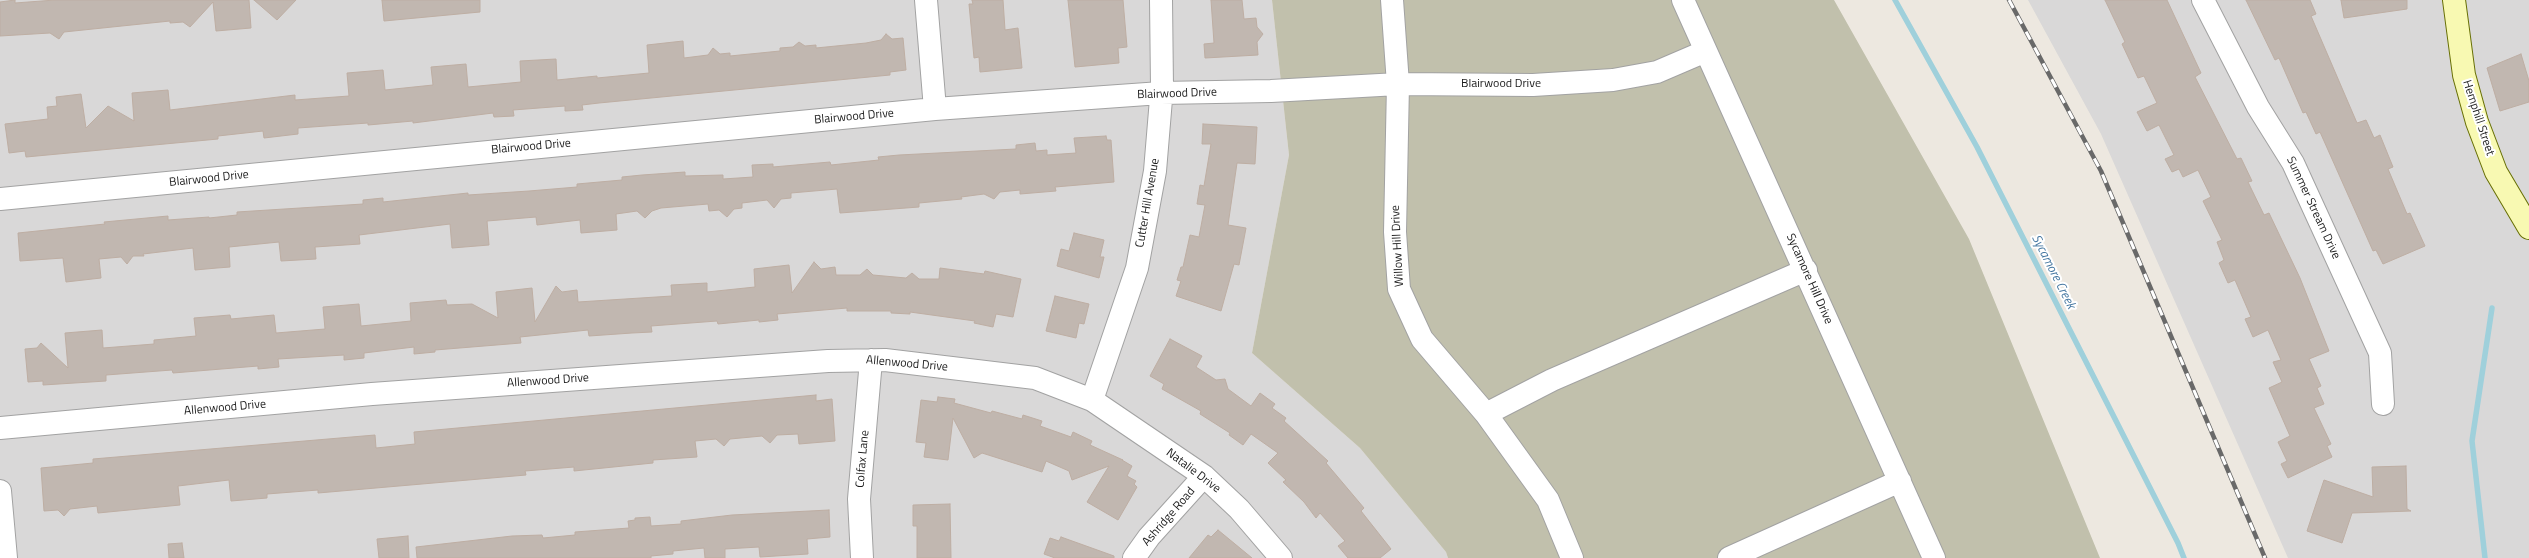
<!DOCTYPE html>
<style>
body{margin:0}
canvas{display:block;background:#ede8e0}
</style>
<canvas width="2529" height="558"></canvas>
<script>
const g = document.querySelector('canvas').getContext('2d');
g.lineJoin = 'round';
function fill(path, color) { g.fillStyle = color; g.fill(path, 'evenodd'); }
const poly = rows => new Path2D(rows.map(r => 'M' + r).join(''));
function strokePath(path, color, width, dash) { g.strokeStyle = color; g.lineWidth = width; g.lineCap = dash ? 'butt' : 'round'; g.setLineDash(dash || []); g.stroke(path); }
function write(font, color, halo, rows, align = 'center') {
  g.font = font + ' "Titillium Web",sans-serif'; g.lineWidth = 4; g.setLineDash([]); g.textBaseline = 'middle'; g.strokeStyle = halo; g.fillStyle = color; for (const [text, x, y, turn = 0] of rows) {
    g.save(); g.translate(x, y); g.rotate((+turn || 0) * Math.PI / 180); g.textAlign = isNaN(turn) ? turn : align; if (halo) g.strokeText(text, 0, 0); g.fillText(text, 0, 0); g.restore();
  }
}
fill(poly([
 [0,0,1272,0,1289,155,1252,353,1360,448,1446,552,1448,558,0,558],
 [2028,0,2529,0,2529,558,2288,558,2101,134]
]), '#d9d8d8');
fill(poly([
 [1272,0,1834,0,1969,239,2100,558,1448,558,1446,552,1360,448,1252,353,1289,155]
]), '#c1c0ac');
strokePath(poly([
 [1895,0,1977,147,2178,543,2184,558],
 [2485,558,2472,441,2492,308]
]), '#9fd0db', 5.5);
const building = poly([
 [15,0,15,3,55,0,249,0,251,28,216,31,213,2,190,27,183,22,170,23,170,21,64,32,59,39,50,33,0,36,0,2,15,0],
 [254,0,296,0,277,20,254,0],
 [382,0,480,0,480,12,384,21,382,0],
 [972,0,1003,0,1005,30,1018,28,1022,68,980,72,979,57,974,58,969,4,973,4,972,0],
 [1068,0,1123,0,1127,47,1118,48,1119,63,1075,67,1068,0],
 [1211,0,1242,0,1244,19,1256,18,1257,27,1263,34,1257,42,1258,55,1205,58,1204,44,1214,43,1211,0],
 [2105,0,2167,0,2201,73,2195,77,2237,159,2241,158,2252,181,2248,182,2264,215,2269,213,2300,278,2329,351,2309,359,2321,386,2317,388,2324,404,2314,408,2331,444,2327,446,2332,457,2288,478,2281,464,2287,461,2278,442,2290,436,2269,388,2282,382,2273,362,2281,360,2268,330,2253,337,2245,319,2251,317,2235,280,2228,283,2219,263,2224,260,2217,242,2222,240,2203,201,2211,197,2198,170,2183,177,2179,169,2172,172,2165,159,2174,155,2159,125,2147,131,2137,112,2157,103,2144,76,2138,78,2122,44,2125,42,2105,0],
 [2246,0,2310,0,2316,14,2311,16,2357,123,2366,120,2374,138,2380,135,2393,167,2388,169,2407,214,2410,213,2425,246,2383,264,2376,250,2373,251,2320,132,2316,134,2306,112,2303,113,2279,58,2275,60,2246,0],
 [2341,0,2407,0,2407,9,2344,18,2341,0],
 [886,34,892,39,903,38,906,70,890,72,890,75,599,103,582,105,583,110,565,111,565,106,513,110,514,116,494,117,493,113,413,123,413,121,368,125,368,123,298,128,298,134,264,138,263,131,218,136,218,139,26,157,25,151,9,153,5,124,48,119,47,107,57,106,56,97,81,94,86,128,108,106,134,121,132,93,168,90,170,110,295,95,295,100,349,96,347,73,383,70,385,90,433,85,431,67,466,64,468,87,521,82,520,61,556,59,557,80,597,76,597,78,649,73,647,45,683,41,684,58,708,55,713,48,720,54,730,53,730,56,780,51,780,48,793,47,799,42,805,46,816,45,816,48,866,43,881,40,886,34],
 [2521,54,2529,81,2529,102,2500,111,2487,68,2521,54],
 [1203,124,1257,127,1255,164,1237,163,1228,225,1246,228,1239,265,1234,264,1221,311,1176,296,1181,281,1177,280,1181,267,1183,267,1190,235,1199,237,1205,205,1197,204,1200,185,1204,186,1211,144,1202,144,1203,124],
 [1106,136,1107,140,1111,140,1114,182,1055,187,1056,191,1020,194,1020,190,1000,192,994,199,984,194,961,197,962,199,919,203,919,207,840,213,837,189,791,193,791,198,781,199,774,208,767,200,742,203,742,208,734,209,727,217,719,210,709,211,708,204,661,208,652,211,645,218,637,211,616,214,617,230,581,233,580,220,537,225,536,217,487,221,489,245,452,248,450,224,359,235,360,244,315,247,316,259,281,261,279,242,229,247,230,267,217,268,195,270,193,248,143,254,144,256,133,256,127,264,121,257,99,259,101,278,66,282,63,258,20,261,18,233,105,224,104,222,168,216,168,220,209,217,209,218,237,215,237,212,363,204,363,200,383,198,383,202,468,193,468,195,529,191,577,187,577,184,622,180,622,177,642,175,685,172,685,176,723,175,723,179,753,177,752,165,773,164,773,167,830,162,831,165,879,160,878,157,899,155,1016,149,1016,145,1035,143,1036,151,1047,150,1047,155,1076,153,1074,138,1106,136],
 [1074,233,1104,240,1100,257,1104,257,1099,278,1057,266,1061,249,1069,251,1074,233],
 [814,262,821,269,835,267,836,275,860,275,867,269,873,275,906,278,912,273,919,279,939,279,940,268,984,274,985,271,1021,279,1013,317,996,314,993,327,974,323,975,321,910,312,910,314,891,313,891,311,847,311,847,308,777,314,778,320,759,322,759,320,718,324,717,321,651,326,652,332,632,333,589,336,588,330,520,337,521,343,435,350,435,352,414,354,414,347,364,353,364,358,344,360,344,355,278,359,279,367,258,369,258,366,173,373,172,370,106,375,106,381,43,385,43,381,28,382,25,349,37,348,41,343,68,368,65,333,102,330,103,348,154,344,154,340,196,336,194,318,230,315,231,319,274,315,276,333,325,329,323,307,359,304,361,326,411,321,410,303,446,300,447,305,472,304,498,318,496,292,532,288,535,322,556,286,562,292,577,290,578,302,672,296,671,285,707,283,707,292,755,287,754,269,789,265,792,293,814,262],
 [1055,296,1089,304,1084,324,1079,323,1076,338,1046,331,1055,296],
 [1170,339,1202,356,1196,367,1216,380,1225,379,1228,389,1251,406,1260,393,1275,404,1272,408,1286,418,1284,421,1328,461,1326,463,1364,508,1361,511,1391,549,1380,558,1348,558,1338,546,1345,541,1320,513,1316,518,1304,502,1283,482,1286,480,1268,463,1278,453,1251,434,1243,445,1229,435,1230,433,1200,414,1201,411,1162,389,1164,384,1150,376,1170,339],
 [816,395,816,401,832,399,835,441,799,444,798,434,777,435,770,443,762,436,730,439,724,446,716,439,695,441,697,457,653,460,653,463,574,471,574,467,525,471,526,475,318,493,318,490,267,494,267,498,231,501,229,480,178,486,180,505,98,513,97,506,70,509,64,516,58,510,44,511,41,468,93,463,93,459,375,435,376,448,415,444,414,432,816,395],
 [938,397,955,399,954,403,991,413,992,411,1022,419,1023,415,1042,421,1040,426,1071,437,1073,432,1092,441,1090,445,1123,460,1122,460,1132,466,1127,476,1136,481,1134,484,1137,487,1118,520,1087,502,1109,466,1072,480,1069,471,1046,461,1042,472,982,453,974,458,953,418,948,460,924,457,926,443,916,442,921,400,937,402,938,397],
 [2406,466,2407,509,2411,511,2352,513,2342,543,2307,531,2324,480,2373,497,2372,467,2406,466],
 [950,504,951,558,917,558,917,526,913,526,913,505,950,504],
 [829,510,830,537,807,539,808,554,760,557,759,547,725,549,725,558,705,558,704,548,673,551,673,554,651,556,651,558,417,558,416,547,512,536,542,535,543,538,575,535,575,532,629,528,628,521,635,520,635,518,650,517,651,526,681,524,681,521,732,515,829,510],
 [1218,530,1252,558,1189,558,1208,535,1211,537,1218,530],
 [408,536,409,558,379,558,377,539,408,536],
 [1061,537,1114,556,1114,558,1055,558,1044,554,1050,538,1059,541,1061,537],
 [182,543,184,558,169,558,168,544,182,543]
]);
fill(building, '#c1b7b0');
strokePath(building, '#beaea3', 1);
const street = poly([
 [926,0,935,109],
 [1392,0,1398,84,1395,232,1399,289,1422,339,1486,414,1548,500,1572,558],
 [1683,0,1934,558],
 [2203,0,2258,107,2293,163,2380,353,2383,404],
 [0,199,935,109,1161,93,1271,91,1398,84,1533,85,1613,80,1657,72,1706,51],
 [1092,400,1137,268,1155,171,1162,87,1161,0],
 [1486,414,1552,380,1806,270],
 [0,428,372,394,828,361,885,360,1035,378,1092,400,1204,476,1239,509,1281,558],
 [0,491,6,558],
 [862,558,859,499,871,360],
 [1134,558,1149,537,1204,476],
 [1729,558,1900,481]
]);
const secondary = poly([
 [2454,0,2464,75,2477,122,2496,172,2529,228]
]);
strokePath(street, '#a2a2a2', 24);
strokePath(secondary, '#676f04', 24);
strokePath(street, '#fff', 22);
strokePath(secondary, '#f8f9b2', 22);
const rail = poly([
 [2009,0,2101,171,2265,558]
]);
strokePath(rail, '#696969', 4.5);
strokePath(rail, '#fff', 3, [9]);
write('12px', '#1b1b1b', '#fff', [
 ["Blairwood Drive",1501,84],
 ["Blairwood Drive",1177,94,-2],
 ["Blairwood Drive",854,117,-5],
 ["Hemphill Street",2478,118,72],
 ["Blairwood Drive",531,147,-5],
 ["Blairwood Drive",209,179,-6],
 ["Cutter Hill Avenue",1148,203,-80],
 ["Summer Stream Drive",2313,208,65],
 ["Willow Hill Drive",1398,246,-93],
 ["Sycamore Hill Drive",1809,279,66],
 ["Allenwood Drive",907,364,5],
 ["Allenwood Drive",548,381,-4],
 ["Allenwood Drive",225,408,-5],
 ["Colfax Lane",863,459,-85],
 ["Natalie Drive",1193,471,37],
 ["Ashridge Road",1169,517,-49]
]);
write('italic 13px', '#4577a1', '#fff', [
 ["Sycamore Creek",2053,272,63]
]);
</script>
